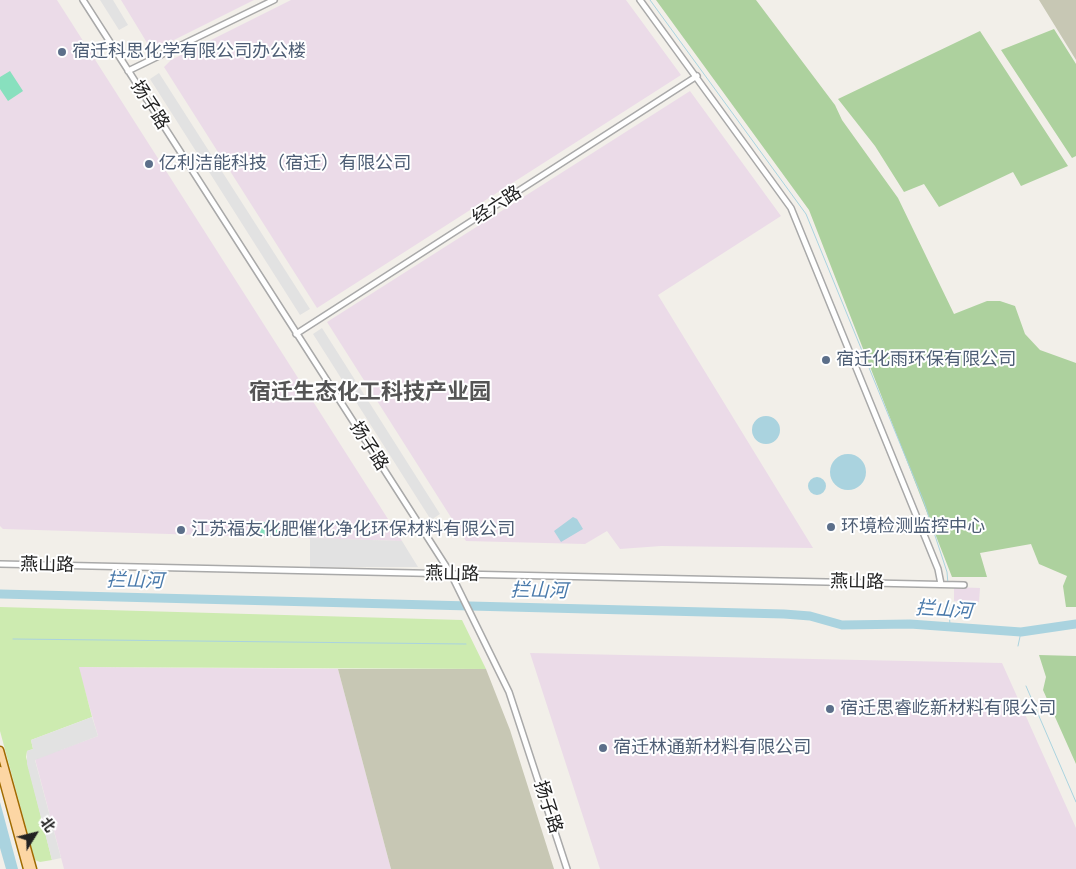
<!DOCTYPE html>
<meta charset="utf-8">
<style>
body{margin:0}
#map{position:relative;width:1076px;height:869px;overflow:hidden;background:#f2efe9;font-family:"Alegreya Sans","Noto Sans SC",sans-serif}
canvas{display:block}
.north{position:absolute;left:10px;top:809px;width:50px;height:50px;-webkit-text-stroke:4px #fff;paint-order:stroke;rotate:54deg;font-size:14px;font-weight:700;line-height:20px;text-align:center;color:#222}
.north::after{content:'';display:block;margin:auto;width:18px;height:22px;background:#222;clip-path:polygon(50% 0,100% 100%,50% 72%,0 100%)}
</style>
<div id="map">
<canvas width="1076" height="869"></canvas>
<div class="north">北</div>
</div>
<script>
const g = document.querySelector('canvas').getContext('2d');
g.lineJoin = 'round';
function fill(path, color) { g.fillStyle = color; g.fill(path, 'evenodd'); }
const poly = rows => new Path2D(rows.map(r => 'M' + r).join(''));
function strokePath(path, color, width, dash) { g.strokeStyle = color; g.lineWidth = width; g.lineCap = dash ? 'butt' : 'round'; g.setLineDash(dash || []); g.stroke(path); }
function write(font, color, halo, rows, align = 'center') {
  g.font = font + ' "Alegreya Sans","Noto Sans SC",sans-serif'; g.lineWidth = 4; g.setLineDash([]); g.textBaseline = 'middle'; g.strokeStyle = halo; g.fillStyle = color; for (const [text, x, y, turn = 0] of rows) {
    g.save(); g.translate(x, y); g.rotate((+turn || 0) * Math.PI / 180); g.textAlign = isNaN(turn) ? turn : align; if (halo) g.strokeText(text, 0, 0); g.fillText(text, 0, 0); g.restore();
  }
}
fill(poly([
 [0,0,57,0,402,541,3,529,0,526],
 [121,0,254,0,152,51],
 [291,0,626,0,681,75,317,308,164,67,171,60],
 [690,91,781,216,658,295,813,548,661,546,620,549,607,531,585,544,466,541,327,322],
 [954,587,980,588,979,602,954,601],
 [530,653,1002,663,1076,828,1076,869,600,869],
 [78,667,338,669,391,869,64,869,35,759,98,736]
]), '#ebdbe8');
fill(poly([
 [1039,0,1076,0,1076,60],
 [338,669,486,669,510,730,554,869,391,869]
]), '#c7c7b4');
fill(poly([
 [0,607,462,620,486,669,79,667,92,717,31,740,33,749,27,751,26,757,52,860,40,862,35,860,0,731]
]), '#cdebb0');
fill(poly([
 [656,0,756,0,835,105,842,120,898,198,954,314,987,301,1000,301,1015,306,1025,334,1040,350,1076,363,1076,607,1066,607,1063,586,1067,576,1039,564,1031,544,980,553,987,577,952,577,809,210],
 [1054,29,1076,64,1076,156,1072,158,1001,50],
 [980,31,1068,166,1021,186,1013,172,939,207,924,184,904,192,875,146,838,99],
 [1039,655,1076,656,1076,764,1043,690,1046,677]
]), '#add19e');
fill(poly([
 [10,71,23,91,8,101,0,89,0,77],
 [256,522,278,523,277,536,255,534]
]), '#88e0be');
fill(poly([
 [100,0,113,0,128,25,119,30],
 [159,73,310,309,300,315,150,79],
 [322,328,440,514,431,520,313,334],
 [310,538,402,541,418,567,310,567],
 [92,717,98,736,35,760,61,858,52,860,27,764,27,751,33,749,31,740]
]), '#e2e2e2');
fill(poly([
 '752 430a14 14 0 1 1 28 0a14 14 0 1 1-28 0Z',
 '830 472a18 18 0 1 1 36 0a18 18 0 1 1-36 0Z',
 '808 486a9 9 0 1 1 18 0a9 9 0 1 1-18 0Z',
 [573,517,577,519,583,529,561,542,554,531],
 [0,802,18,869,6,869,0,848]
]), '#aad3df');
strokePath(poly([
 [650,0,806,214,924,502,947,572,948,584],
 [949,607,950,626],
 [13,639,466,644],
 [1018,646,1021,632],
 [1026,686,1076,802]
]), '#aad3df', 1);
strokePath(poly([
 [0,594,784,614,810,616,842,625,910,624,1021,632,1076,624]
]), '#aad3df', 9);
const minor = poly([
 [83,0,451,574,509,692,567,869],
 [640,0,791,208,938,569,941,584],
 [128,71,274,0],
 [296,334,697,76],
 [0,564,964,585]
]);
const major = poly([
 [0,750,33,869],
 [0,770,27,869]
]);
strokePath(minor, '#a9a9a9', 8);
strokePath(major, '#a06b00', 9);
strokePath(minor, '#fff', 5);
strokePath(major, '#fcd6a4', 6);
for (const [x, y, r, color] of [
 [62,52,5,"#5c6f8a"],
 [149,164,5,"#5c6f8a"],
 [826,360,5,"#5c6f8a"],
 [831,527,5,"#5c6f8a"],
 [181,530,5,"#5c6f8a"],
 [830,709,5,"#5c6f8a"],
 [603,748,5,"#5c6f8a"]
]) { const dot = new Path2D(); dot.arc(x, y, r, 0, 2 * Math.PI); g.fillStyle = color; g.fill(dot); strokePath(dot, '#fff', 2); }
write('18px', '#4e5e75', '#fff', [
 ["宿迁科思化学有限公司办公楼",72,52],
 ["亿利洁能科技（宿迁）有限公司",159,164],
 ["宿迁化雨环保有限公司",836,360],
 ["环境检测监控中心",841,527],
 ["江苏福友化肥催化净化环保材料有限公司",191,530],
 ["宿迁思睿屹新材料有限公司",840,709],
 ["宿迁林通新材料有限公司",613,748]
], 'left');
write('18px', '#222', '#fff', [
 ["扬子路",150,105,57],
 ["经六路",497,205,-33],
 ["扬子路",369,446,57],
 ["燕山路",47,565,1],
 ["燕山路",452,574,1],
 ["燕山路",857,582,1],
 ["扬子路",548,807,72]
]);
write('italic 19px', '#4a7aab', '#fff', [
 ["拦山河",135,581,1],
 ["拦山河",539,591,1],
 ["拦山河",944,610,4]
]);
write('bold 22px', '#555', '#fff', [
 ["宿迁生态化工科技产业园",370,392]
]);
</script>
